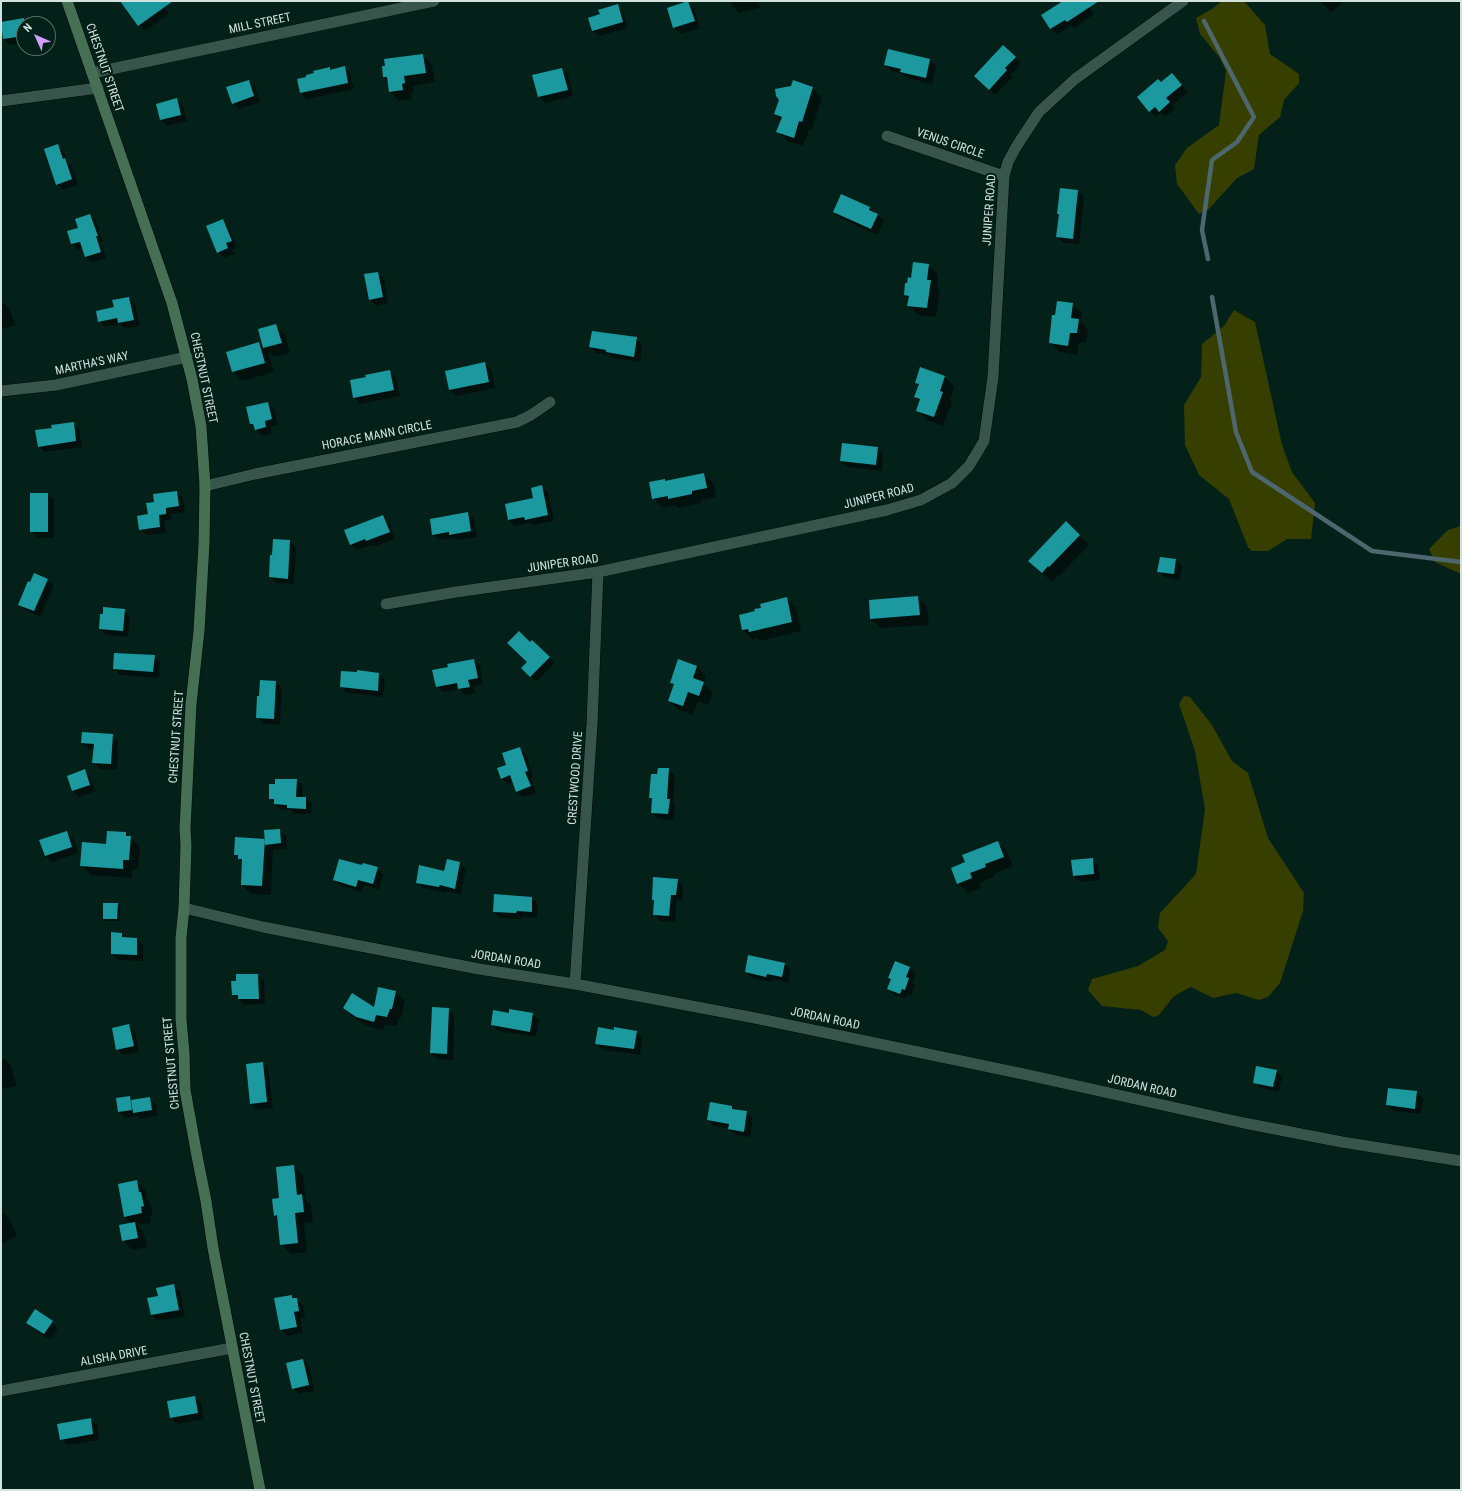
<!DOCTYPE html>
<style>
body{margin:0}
#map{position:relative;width:1462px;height:1491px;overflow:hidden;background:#042119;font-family:"Roboto Condensed",sans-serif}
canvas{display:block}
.frame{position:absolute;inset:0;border:2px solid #d2e2dc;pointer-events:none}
.north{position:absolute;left:16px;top:16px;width:40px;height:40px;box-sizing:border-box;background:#042119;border:1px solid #566e67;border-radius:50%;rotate:315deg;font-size:11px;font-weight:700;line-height:16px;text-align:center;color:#d2e2dc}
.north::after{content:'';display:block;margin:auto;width:14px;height:18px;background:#d29dfd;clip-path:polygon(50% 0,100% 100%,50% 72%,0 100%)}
</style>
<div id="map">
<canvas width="1462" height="1491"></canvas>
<div class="frame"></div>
<div class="north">N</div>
</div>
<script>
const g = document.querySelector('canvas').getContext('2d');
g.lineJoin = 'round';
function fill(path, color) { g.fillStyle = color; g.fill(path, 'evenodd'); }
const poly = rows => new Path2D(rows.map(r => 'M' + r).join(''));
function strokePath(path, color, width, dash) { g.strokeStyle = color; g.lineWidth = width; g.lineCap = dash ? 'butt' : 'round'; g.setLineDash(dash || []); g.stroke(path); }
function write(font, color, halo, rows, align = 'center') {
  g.font = font + ' "Roboto Condensed",sans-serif'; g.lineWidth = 4; g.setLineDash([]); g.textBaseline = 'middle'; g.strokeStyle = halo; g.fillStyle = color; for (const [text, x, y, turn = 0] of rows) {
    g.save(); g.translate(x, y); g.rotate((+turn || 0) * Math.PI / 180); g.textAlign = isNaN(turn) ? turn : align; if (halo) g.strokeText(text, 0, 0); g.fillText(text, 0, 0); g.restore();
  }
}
fill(poly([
 [1222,1,1244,1,1265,25,1270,54,1299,74,1299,83,1284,100,1280,117,1259,135,1254,169,1237,178,1208,210,1199,214,1177,184,1175,165,1187,148,1219,125,1226,71,1220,58,1200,34,1196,18,1212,9],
 [1234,310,1255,322,1282,445,1292,472,1315,503,1311,539,1287,539,1268,551,1252,551,1248,547,1229,499,1199,475,1185,445,1184,405,1201,377,1202,344,1224,326],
 [1461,526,1461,574,1435,562,1429,549,1448,530],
 [1184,696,1190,697,1212,725,1232,761,1248,773,1268,838,1304,893,1303,911,1280,983,1268,997,1259,1000,1236,993,1213,998,1191,987,1174,996,1159,1015,1153,1017,1141,1010,1102,1006,1088,990,1092,979,1138,966,1165,950,1168,941,1158,928,1160,913,1196,874,1205,809,1195,751,1179,704]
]), '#363f00');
fill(poly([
 [128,1,160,1,169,14,145,31,139,25],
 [731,1,758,1,760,8,739,13,732,6],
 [1065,1,1086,1,1094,14,1074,28,1071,25,1057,35,1051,29,1043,15],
 [1320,1,1344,1,1331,13],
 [688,2,694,9,700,28,680,34,674,28,668,9],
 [617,6,623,12,628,28,599,36,593,30],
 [23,19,27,24,24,24,24,43,10,45,4,39],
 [1003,46,1021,64,1010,75,1013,77,995,95,976,76],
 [423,55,432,65,435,82,413,86,414,93,411,93,412,99,399,101,390,92,388,81,384,77],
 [930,60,936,66,932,84,907,78,903,74,892,71,886,65],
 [329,68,331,70,344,68,350,74,354,89,307,99,300,93,298,80],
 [562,69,568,75,573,96,545,103,539,97],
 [1178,80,1188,92,1172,105,1175,109,1165,117,1161,113,1156,117,1138,97,1161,83],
 [249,81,255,87,260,102,239,109,232,103],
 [812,88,822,98,811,131,809,130,803,146,787,141,778,131,781,121,775,114],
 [177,100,183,106,187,121,167,126,161,120],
 [58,146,64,152,67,162,71,166,78,185,63,190,57,184],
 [1061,189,1078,191,1084,197,1079,244,1064,243,1057,237],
 [842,195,870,208,884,221,877,235,840,218,834,212],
 [90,215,96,221,103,242,101,243,106,258,92,263,86,257,83,249,78,250,72,244,68,232,79,228],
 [222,220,228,226,237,247,232,250,234,254,224,258,218,252],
 [929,265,938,275,937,287,940,291,936,317,918,315,908,305,909,299,905,295,912,279],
 [378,273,384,279,388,303,376,306,370,300],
 [129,298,135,304,140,326,125,329,120,324,105,327,99,321],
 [4,303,10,309,15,325,1,329,1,304],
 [1073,304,1082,313,1081,322,1088,329,1086,342,1079,342,1077,355,1060,352,1050,343,1056,316],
 [276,325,285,335,290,353,274,357,268,352,274,372,242,381,233,371,259,343,264,348,259,330],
 [636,338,642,345,640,362,613,358,610,355,596,353,590,347],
 [485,364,491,370,495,388,456,396,450,390],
 [921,369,945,377,954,387,950,400,952,402,943,426,927,420,917,410,921,402,915,396,919,386,916,383],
 [390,371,396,378,400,396,360,404,354,397],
 [268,403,274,409,278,425,270,427,272,433,262,436,251,424],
 [73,423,79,429,82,447,45,452,39,446,53,429],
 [877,448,883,454,882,471,847,467,841,461],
 [704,474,714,484,716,497,701,500,701,503,679,508,676,505,663,508,653,498,665,480,667,482],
 [542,486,548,493,554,521,532,525,530,523,515,526,509,520,534,499],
 [177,492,183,498,185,512,171,514,172,520,164,521,166,533,147,535,140,529,155,503],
 [48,494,54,500,54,538,38,538,31,531],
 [468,513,474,519,477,537,456,540,454,538,439,540,433,534],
 [382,516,389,522,395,539,373,547,371,545,357,550,351,544],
 [1066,523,1089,545,1059,576,1058,575,1052,582,1039,570],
 [290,541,296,547,294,584,276,583,270,577],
 [1176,560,1182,566,1180,580,1165,577,1159,571],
 [34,574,48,580,54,586,40,617,25,610,19,604],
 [917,597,927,607,929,625,881,628,871,619,870,601],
 [786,598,796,608,801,631,759,641,757,638,753,639,743,630,756,612],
 [124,610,130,616,128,637,106,635,100,629],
 [532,641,555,663,536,682,522,668,528,662],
 [154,656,160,663,159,678,120,675,114,669],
 [474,660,480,666,483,684,474,686,475,693,465,695,460,689,443,692,437,686,449,668],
 [697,666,706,676,704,684,713,693,708,705,698,701,693,715,679,710,669,701,674,686,671,683],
 [358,671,379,674,385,680,383,697,347,693,341,687,358,673],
 [276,682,282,688,280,725,263,724,257,717],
 [112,735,118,741,117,770,100,769,93,762,94,749,89,749,82,743],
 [519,748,526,754,533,777,531,778,536,793,523,797,516,791,513,782,508,784,501,778,507,765],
 [669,769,675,776,673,803,675,806,674,820,658,819,652,813,653,800,650,797,658,775],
 [84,770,90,777,96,791,79,797,73,791],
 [297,780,303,786,302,798,306,798,312,804,311,814,294,814,291,810,281,810,270,798],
 [279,830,286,836,287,849,273,850,271,895,251,894,242,885,243,863,235,854,264,840],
 [67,832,73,838,78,853,52,862,45,856],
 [126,833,140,847,138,869,133,869,132,878,91,875,81,865,107,845],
 [998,842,1007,852,1013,866,994,874,995,876,979,883,981,888,968,893,958,883,966,863],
 [1092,859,1098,865,1100,880,1080,882,1074,876,1072,861],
 [448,860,460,863,466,869,461,894,446,891,445,893,423,888,417,882,445,872],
 [363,867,377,868,383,874,379,890,364,885,362,892,341,886,335,880],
 [677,880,683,886,682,901,677,900,675,922,660,921,654,915,655,902,653,899],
 [532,898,538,904,537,918,522,917,522,919,500,918,494,912],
 [117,904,120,907,120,921,107,921,104,918],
 [112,933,122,934,126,938,137,938,143,945,143,961,118,960,112,954],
 [895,962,910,968,916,974,912,983,915,985,911,996,908,994,906,999,894,995,888,989,891,979,889,977],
 [785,964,791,970,788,983,773,979,772,982,752,978,746,972],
 [258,975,264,981,265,1004,245,1005,233,994],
 [379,988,396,992,405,1001,401,1018,399,1018,397,1026,385,1024,383,1030,367,1026,353,1017,344,1008,374,1009],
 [448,1009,454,1015,453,1060,437,1059,431,1053],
 [510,1010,533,1014,539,1020,536,1037,498,1031,492,1025,510,1014],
 [129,1026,135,1032,139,1052,123,1055,117,1049],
 [615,1031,636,1031,642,1038,640,1055,603,1050,597,1044],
 [5,1059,11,1066,17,1086,1,1089,1,1060],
 [262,1063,268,1069,273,1108,257,1110,251,1104],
 [1276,1070,1282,1077,1279,1092,1260,1088,1254,1082],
 [1417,1092,1423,1098,1421,1114,1393,1111,1387,1105],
 [130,1097,134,1101,149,1098,156,1105,157,1116,140,1119,138,1116,125,1118,119,1112],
 [732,1107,735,1110,747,1112,753,1118,750,1137,736,1135,729,1129,714,1126,708,1120],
 [294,1166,303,1176,306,1200,311,1205,313,1222,304,1223,307,1252,291,1254,281,1244,278,1218,275,1215,280,1199],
 [136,1181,146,1191,147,1199,150,1203,153,1215,150,1216,151,1223,137,1225,144,1233,147,1247,132,1250,123,1240,132,1224,124,1216],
 [3,1212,9,1218,17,1236,3,1243,1,1241,1,1213],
 [174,1285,180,1291,185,1316,158,1321,151,1315,159,1297],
 [291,1296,303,1305,305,1317,300,1318,303,1333,287,1336,281,1329],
 [52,1322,58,1328,50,1340,34,1329,28,1323],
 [303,1360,309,1366,314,1391,299,1394,293,1388],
 [195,1397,201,1403,204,1419,177,1424,171,1418,168,1401],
 [90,1419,97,1425,99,1440,67,1445,61,1439]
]), '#0007');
strokePath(poly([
 [1204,21,1254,117,1237,142,1212,160,1202,230,1208,259],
 [1212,297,1236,432,1252,472,1372,551,1461,562]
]), '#4e666d', 4.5);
fill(poly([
 [120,1,173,1,138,26],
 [688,1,695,21,673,28,667,8],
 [1063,1,1099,1,1067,22,1065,20,1050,29,1041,15],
 [618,4,623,22,592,31,588,18,600,14,598,10],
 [24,18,24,36,3,39,1,22],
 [1003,45,1016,57,1005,68,1007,70,989,90,974,76],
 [888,49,930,59,926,78,900,72,901,69,884,65],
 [423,54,426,73,404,76,405,83,402,84,403,90,389,92,387,77,383,77,382,66,385,66,384,59],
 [345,66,348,83,300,93,297,79,306,77,306,75,314,73,313,71,330,67,330,70],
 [562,68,568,90,538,97,532,75],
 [1172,73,1182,85,1166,98,1170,102,1159,112,1155,107,1149,112,1137,97,1158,79,1161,82],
 [249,80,254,96,232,104,226,87],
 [793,80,813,87,802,122,799,121,794,138,776,132,782,117,774,114,779,100,776,96,775,89,791,86],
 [177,98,181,115,160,120,156,104],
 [58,144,63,159,65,158,72,179,56,185,44,149],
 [1060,188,1078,190,1073,239,1056,237,1059,214,1057,214],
 [841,194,870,207,869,210,878,214,871,229,833,212],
 [90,214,98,236,96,236,101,252,85,257,80,242,71,244,67,231,78,228,75,219],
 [223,219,232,241,226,243,228,248,217,253,206,226],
 [913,262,929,264,927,280,931,280,927,308,907,306,909,296,904,295,905,283,907,283,908,277,911,278],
 [378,272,383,297,369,300,364,274],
 [129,297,134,320,118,323,117,318,98,322,96,311,114,307,112,300],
 [1057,301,1073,303,1071,318,1079,319,1077,333,1070,333,1068,346,1049,343,1052,315,1055,315],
 [276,324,282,343,263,348,258,329],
 [592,331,637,337,634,357,606,352,606,350,589,347],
 [259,342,265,363,232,372,226,352],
 [485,362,489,382,449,390,445,371],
 [920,367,945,376,940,391,943,392,934,417,916,411,920,399,914,397,919,384,915,383],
 [390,370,394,390,353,398,350,380,366,377,365,375],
 [268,402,272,419,265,421,266,427,255,430,253,424,250,424,246,407],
 [74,422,76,441,38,447,35,430,52,428,51,425],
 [842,443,878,447,876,465,840,461],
 [704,473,707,488,692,491,692,494,668,499,668,496,652,499,649,482,665,479,665,481],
 [542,485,548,515,525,520,524,517,508,520,505,504,533,498,531,488],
 [177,491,179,506,166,508,166,514,159,515,160,527,139,530,137,516,148,514,146,503,154,502,153,494],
 [30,493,48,493,48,532,30,532],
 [468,512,471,531,449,535,449,532,432,535,430,519],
 [383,515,390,532,366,541,365,539,350,545,344,530],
 [1066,521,1080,535,1049,567,1048,566,1042,573,1028,561],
 [273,539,290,540,288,579,269,577,270,555,272,555],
 [1160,557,1176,559,1174,574,1157,572],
 [34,573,48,579,34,611,18,605,28,581,30,582],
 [918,596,920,615,870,619,869,600],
 [787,597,792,622,749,632,748,629,742,630,739,615,755,611,754,609,761,608,760,604],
 [103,607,125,609,123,631,99,629,100,614,103,614],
 [519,631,530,642,532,640,550,657,530,677,521,668,527,662,507,643],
 [114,653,155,655,153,672,113,669],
 [474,659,478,678,468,680,470,687,458,689,457,683,436,687,432,670,448,667,447,664],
 [678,659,697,666,693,678,704,682,699,696,688,692,683,706,668,701,674,684,670,683],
 [357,670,379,673,378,691,340,687,341,671,357,672],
 [260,680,276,681,274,719,256,718,257,696,259,696],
 [82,732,113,734,111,764,92,763,94,744,81,743],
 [520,747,528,771,525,772,531,786,516,792,510,775,501,779,497,768,506,765,502,753],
 [658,768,669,768,667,799,670,799,668,814,651,813,652,798,649,798,651,774,657,774],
 [85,769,90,785,72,791,67,776],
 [275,779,297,779,296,797,306,797,306,809,287,808,287,805,274,804,274,799,269,799,269,784,275,784],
 [280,829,281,843,265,845,264,830],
 [67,831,72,847,45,856,39,840],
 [107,831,126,832,126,836,131,836,129,860,123,860,123,869,80,866,82,842,106,844],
 [235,837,265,839,262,886,241,885,242,859,238,859,238,855,234,855],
 [998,841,1004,857,985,864,986,867,970,873,972,878,957,884,951,868,965,862,962,855],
 [1093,858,1094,874,1073,876,1071,860],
 [339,859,362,865,363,863,378,867,373,884,358,880,356,887,333,880],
 [447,859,460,862,455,889,440,885,439,887,416,883,419,865,444,871],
 [653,877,678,879,676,895,671,895,669,916,653,915,654,900,652,900],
 [494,894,532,897,532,912,517,911,516,913,493,912],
 [103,903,118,903,117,919,103,919],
 [111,932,122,933,122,937,137,938,137,955,111,954],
 [748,955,785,963,782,977,767,974,766,977,745,972],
 [895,961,910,967,906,977,909,978,905,990,902,989,900,994,887,989,891,979,888,978],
 [236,974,258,974,259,999,238,999,238,995,232,995,231,981,236,981],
 [378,987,396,991,392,1009,390,1009,387,1017,376,1015,374,1022,356,1017,343,1008,352,993,374,1007],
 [432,1007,449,1008,447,1054,430,1053],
 [509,1009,533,1013,530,1032,491,1025,493,1010,509,1013],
 [129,1024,134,1046,116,1050,112,1028],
 [598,1027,614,1030,614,1027,637,1031,634,1049,595,1044],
 [263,1062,267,1102,250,1104,246,1064],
 [1256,1066,1277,1070,1273,1087,1253,1083],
 [1388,1088,1417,1091,1415,1109,1386,1105],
 [130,1096,132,1110,118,1112,116,1098],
 [150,1097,152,1110,133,1113,131,1100],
 [710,1102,732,1106,732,1109,747,1111,744,1132,728,1129,729,1124,707,1120],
 [294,1165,297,1195,302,1194,304,1212,295,1213,298,1243,280,1245,277,1215,274,1216,272,1199,279,1198,276,1167],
 [137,1180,139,1192,141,1192,144,1206,141,1207,142,1213,124,1217,118,1184],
 [135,1222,138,1238,122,1241,119,1225],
 [174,1284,179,1310,151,1315,147,1298,158,1296,156,1288],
 [292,1295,292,1298,297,1298,299,1311,294,1312,297,1327,280,1330,274,1298],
 [35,1309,53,1321,44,1334,26,1323],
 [303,1359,309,1385,292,1389,286,1363],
 [195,1396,198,1413,170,1418,167,1401],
 [91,1418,93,1434,60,1440,57,1424]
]), '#1b999f');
const minor = poly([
 [92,73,434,1],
 [1,101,98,88],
 [887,136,1004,176],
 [1,391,56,385,187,357],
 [205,486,255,474,517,422,531,415,550,402],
 [386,604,456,592,598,572,887,510,921,500,952,483,969,466,984,441,993,377,1004,176,1008,162,1016,147,1039,112,1075,79,1183,1],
 [184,908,263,927,479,969,575,984,755,1018,1028,1075,1244,1123,1342,1142,1461,1161],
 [575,984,592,724,598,572],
 [1,1391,232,1348]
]);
const secondary = poly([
 [67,1,172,303,192,379,201,426,205,486,204,544,199,631,191,704,185,829,186,845,184,908,181,938,181,1019,184,1053,185,1090,197,1156,206,1201,213,1248,260,1490]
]);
strokePath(minor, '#000905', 12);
strokePath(secondary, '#000905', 12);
strokePath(minor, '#38554c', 11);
strokePath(secondary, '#457054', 11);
write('12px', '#d2e2dc', '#042119', [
 ["MILL STREET",260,24,-12],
 ["CHESTNUT STREET",104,68,71],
 ["VENUS CIRCLE",950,144,19],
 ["JUNIPER ROAD",990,210,-86],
 ["MARTHA'S WAY",92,364,-12],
 ["CHESTNUT STREET",203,378,78],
 ["HORACE MANN CIRCLE",377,436,-11],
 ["JUNIPER ROAD",879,497,-14],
 ["JUNIPER ROAD",563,564,-8],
 ["CHESTNUT STREET",177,737,-86],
 ["CRESTWOOD DRIVE",576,778,-86],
 ["JORDAN ROAD",506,960,9],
 ["JORDAN ROAD",825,1019,12],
 ["CHESTNUT STREET",172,1063,-95],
 ["JORDAN ROAD",1142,1087,13],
 ["ALISHA DRIVE",114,1357,-10],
 ["CHESTNUT STREET",251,1378,79]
]);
</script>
